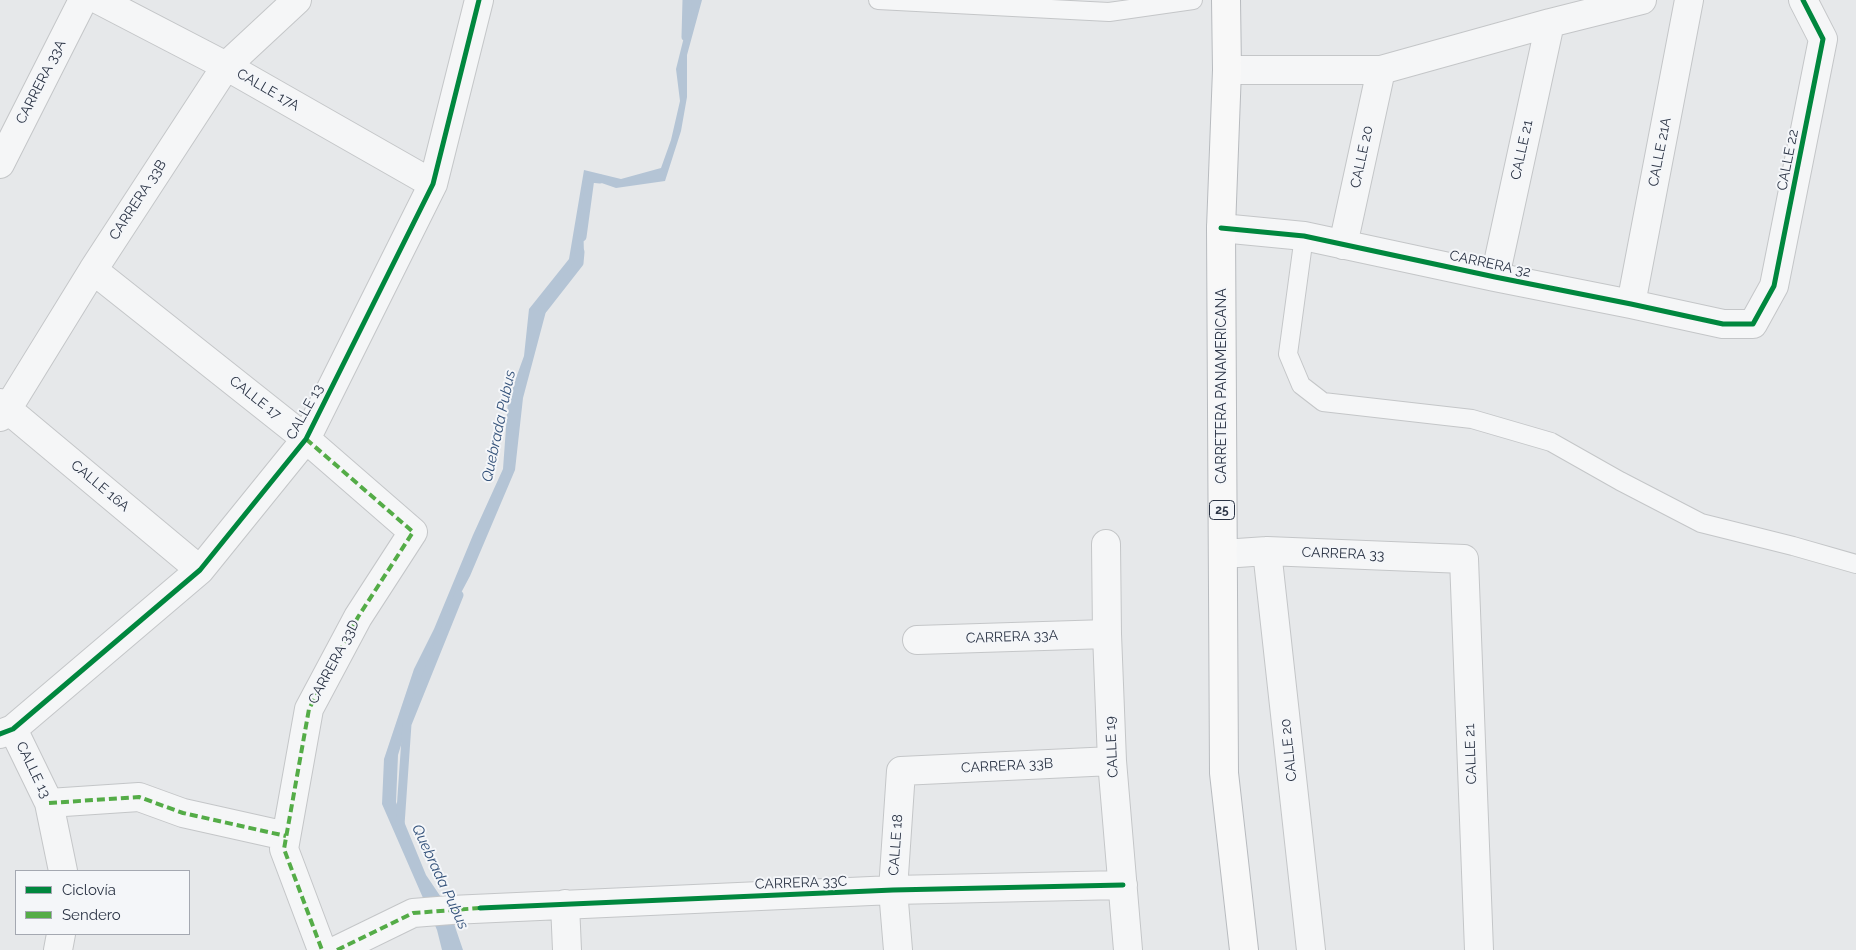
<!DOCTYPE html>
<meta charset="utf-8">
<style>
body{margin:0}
#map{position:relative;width:1856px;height:950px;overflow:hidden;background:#e6e8ea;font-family:Raleway,sans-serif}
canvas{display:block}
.legend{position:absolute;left:15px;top:870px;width:175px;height:65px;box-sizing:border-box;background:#f4f6f9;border:1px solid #a4a8b1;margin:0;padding:6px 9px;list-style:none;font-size:15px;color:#2b3445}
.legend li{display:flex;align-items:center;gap:10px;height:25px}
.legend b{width:25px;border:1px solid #a4a8b1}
</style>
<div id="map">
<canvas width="1856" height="950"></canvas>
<ul class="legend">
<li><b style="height:6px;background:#00873e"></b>Ciclovía</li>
<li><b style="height:6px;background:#54ac47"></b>Sendero</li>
</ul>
</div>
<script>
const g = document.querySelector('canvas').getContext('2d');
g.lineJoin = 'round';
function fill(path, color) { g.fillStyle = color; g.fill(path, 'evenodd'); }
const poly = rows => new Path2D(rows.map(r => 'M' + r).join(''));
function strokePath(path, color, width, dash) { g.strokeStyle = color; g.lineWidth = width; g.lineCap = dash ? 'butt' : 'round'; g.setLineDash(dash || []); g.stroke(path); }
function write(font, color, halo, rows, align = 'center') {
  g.font = font + ' Raleway,sans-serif'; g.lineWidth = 4; g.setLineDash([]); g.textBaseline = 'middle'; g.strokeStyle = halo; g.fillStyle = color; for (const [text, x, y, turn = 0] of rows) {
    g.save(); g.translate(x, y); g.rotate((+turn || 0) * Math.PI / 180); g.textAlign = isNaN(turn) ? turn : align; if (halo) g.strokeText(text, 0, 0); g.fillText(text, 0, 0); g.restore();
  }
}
fill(poly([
 [690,0,702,0,687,55,687,97,681,131,665,181,616,188,590,179,583,215,584,256,549,300,523,398,515,470,470,576,445,623,411,713,398,755,396,802,426,875,449,909,463,950,442,950,437,930,382,804,384,759,414,669,434,629,473,535,503,469,508,400,524,356,529,309,569,259,584,170,621,179,661,168,671,140,680,101,676,69,689,17]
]), '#b4c4d5');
strokePath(poly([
 [686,37,687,0],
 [582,237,590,178,600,179],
 [543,309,579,263,580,252],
 [400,825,407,724,459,595]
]), '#b4c4d5', 9);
const lane = poly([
 [878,0,1109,12,1193,0],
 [1304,236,1288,354,1301,385,1323,402,1472,419,1551,442,1620,481,1701,523,1793,546,1856,564]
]);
const street = poly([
 [99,0,226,66,433,184],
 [1227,70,1381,70,1550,23,1642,0],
 [0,164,83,0],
 [1221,228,1304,236,1495,277,1631,304,1723,324,1753,324,1774,286,1823,39,1803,0],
 [1343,245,1381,70],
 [93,270,306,439,413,532,358,617,309,709,284,849,322,950],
 [1495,277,1550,23],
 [1631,304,1689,0],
 [0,403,200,570],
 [0,417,8,408,93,270,226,66,297,0],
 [1106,544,1107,634,1112,761,1128,950],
 [1267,551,1311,950],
 [1223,554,1267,551,1464,559,1479,950],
 [917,640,1107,634],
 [13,729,49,803,63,871],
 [0,734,13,729,200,570,306,439,433,184,479,0],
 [49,803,139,797,183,813,286,836],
 [565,904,567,950],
 [58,950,61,934],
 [337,950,413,913,451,910,893,890,1123,885],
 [898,950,893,890,901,771,1112,761]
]);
const highway = poly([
 [1226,0,1227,70,1221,228,1224,773,1244,950]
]);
strokePath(lane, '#c4c6c8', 20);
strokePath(street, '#c4c6c8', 30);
strokePath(highway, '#b8bbbf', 30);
strokePath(lane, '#f5f6f7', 18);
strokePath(street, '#f5f6f7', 28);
strokePath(highway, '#f8f8f8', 28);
strokePath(poly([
 [306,439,413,532,358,617,309,709,284,849,322,950],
 [49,803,139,797,183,813,286,836],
 [337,950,413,913,480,908]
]), '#54ac47', 4, [8, 4]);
strokePath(poly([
 [1221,228,1304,236,1495,277,1631,304,1723,324,1753,324,1774,286,1823,39,1803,0],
 [0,734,13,729,200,570,306,439,433,184,479,0],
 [480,908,893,890,1123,885]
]), '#00873e', 5);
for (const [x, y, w] of [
 [1222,510,25]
]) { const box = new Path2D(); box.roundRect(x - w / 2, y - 9.5, w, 19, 4); g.fillStyle = '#f4f6f9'; g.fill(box); strokePath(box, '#2b3445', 1); }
write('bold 12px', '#2b3445', null, [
 ["25",1222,510]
]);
write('14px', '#2b3445', '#f4f6f9', [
 ["CARRERA 33A",41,82,-63],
 ["CALLE 17A",268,90,30],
 ["CALLE 21",1522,150,-78],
 ["CALLE 21A",1660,152,-79],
 ["CALLE 20",1362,157,-78],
 ["CALLE 22",1788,160,-79],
 ["CARRERA 33B",138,200,-57],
 ["CARRERA 32",1490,264,12],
 ["CARRETERA PANAMERICANA",1222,386,-90],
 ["CALLE 17",255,398,38],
 ["CALLE 13",305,412,-61],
 ["CALLE 16A",100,486,40],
 ["CARRERA 33",1343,554,2],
 ["CARRERA 33A",1012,637,-2],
 ["CARRERA 33D",334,662,-62],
 ["CALLE 19",1112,747,-93],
 ["CALLE 20",1289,750,-96],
 ["CALLE 21",1471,754,-92],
 ["CARRERA 33B",1007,766,-3],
 ["CALLE 13",33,770,64],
 ["CALLE 18",896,845,-86],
 ["CARRERA 33C",801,883,-2]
]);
write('italic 15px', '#34527a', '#f4f6f9', [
 ["Quebrada Pubus",499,426,-78],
 ["Quebrada Pubus",440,877,65]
]);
</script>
